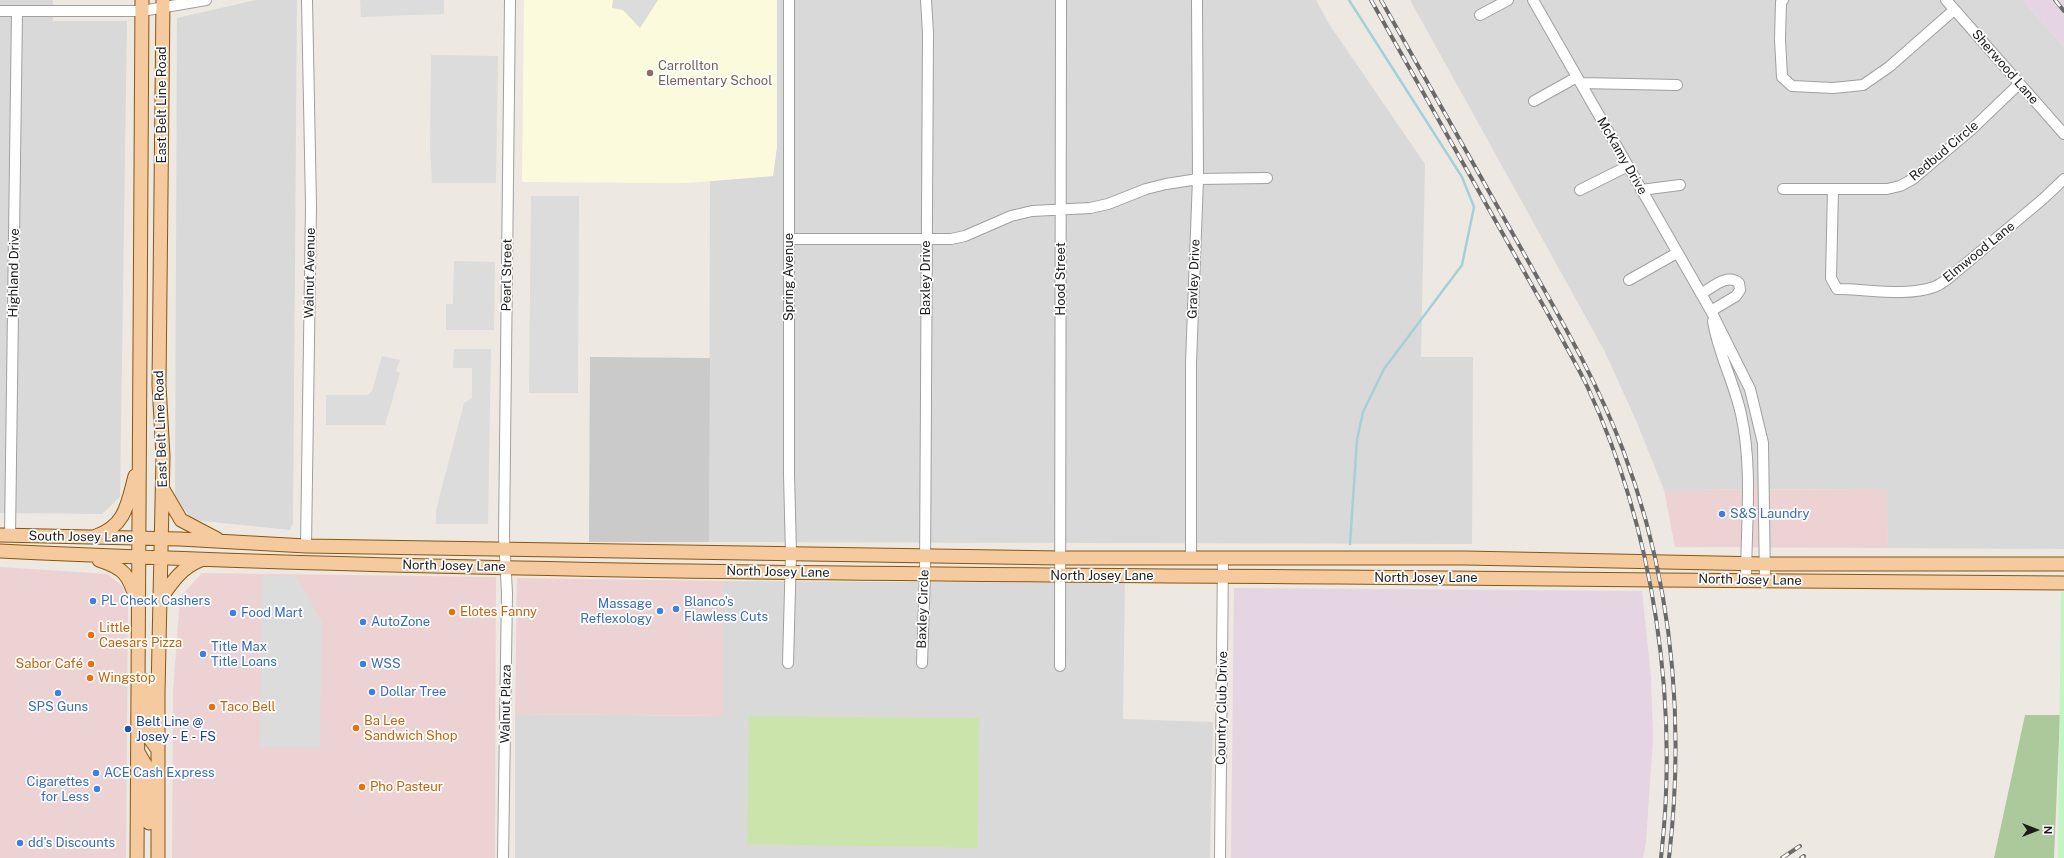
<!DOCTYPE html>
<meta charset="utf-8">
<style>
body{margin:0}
#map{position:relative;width:2064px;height:858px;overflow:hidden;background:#ede8e2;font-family:"Public Sans",sans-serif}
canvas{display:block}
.north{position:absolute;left:2016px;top:810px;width:40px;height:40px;-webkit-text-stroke:3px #fff;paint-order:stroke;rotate:90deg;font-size:11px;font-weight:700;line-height:16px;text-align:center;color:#1c1c1c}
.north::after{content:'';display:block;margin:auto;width:14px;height:18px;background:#1c1c1c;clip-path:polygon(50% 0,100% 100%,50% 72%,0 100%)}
</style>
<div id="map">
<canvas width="2064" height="858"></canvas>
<div class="north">N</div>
</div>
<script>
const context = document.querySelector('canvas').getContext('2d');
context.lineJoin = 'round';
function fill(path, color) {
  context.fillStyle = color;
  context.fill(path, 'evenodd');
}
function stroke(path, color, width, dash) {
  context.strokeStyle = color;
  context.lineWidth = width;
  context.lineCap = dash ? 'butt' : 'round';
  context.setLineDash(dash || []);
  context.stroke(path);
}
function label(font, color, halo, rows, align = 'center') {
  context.font = font + ' "Public Sans",sans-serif';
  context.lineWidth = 3.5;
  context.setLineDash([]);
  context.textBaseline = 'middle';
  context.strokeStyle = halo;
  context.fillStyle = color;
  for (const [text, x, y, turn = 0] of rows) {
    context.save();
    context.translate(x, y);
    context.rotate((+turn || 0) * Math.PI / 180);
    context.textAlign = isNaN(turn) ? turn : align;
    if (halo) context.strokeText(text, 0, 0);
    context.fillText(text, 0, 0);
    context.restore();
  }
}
fill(new Path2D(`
 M0,0H53V21H127L120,497L102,514L0,513Z
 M256,0H297L293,523L290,530L193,520L175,498L177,18Z
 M777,0H1316L1329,24L1425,164L1421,357H1473L1472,544L709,542L710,181L773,176L777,146Z
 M1410,0H2023L2064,47V549L1888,548L1886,489L1664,490L1635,418L1604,350Z
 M723,581L1125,583L1123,719L1213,722L1210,858H515V714L723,716Z`), '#dad9d9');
fill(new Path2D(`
 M1887,489L1888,548L1675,547L1664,490Z
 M0,567L108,574L123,587L128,604L126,858H0Z
 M202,573L496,577L495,858H172L173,691L180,597Z
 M517,578L723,581V716L515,714Z`), '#edd2d3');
fill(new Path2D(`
 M2023,0H2064V47Z
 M1234,588L1642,591L1651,677L1653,738L1646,842L1643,858H1231Z`), '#e5d5e3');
fill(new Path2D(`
 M524,0H777V146L773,176L687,183L522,182Z`), '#fcfadc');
fill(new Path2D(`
 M590,357L710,358L709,542H589Z`), '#cacaca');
fill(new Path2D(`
 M749,716L979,718L978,848L747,844Z`), '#cbe4ab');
fill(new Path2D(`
 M2025,715H2060L2054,858H1994Z`), '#abc99a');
fill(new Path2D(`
 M2061,592H2064V858H2058Z`), '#c1f5c2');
fill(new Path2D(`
 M360,0H444V14L361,17Z
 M613,0H658L640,28L623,10L612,8Z
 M431,55L498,56L496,183H432L430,147Z
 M531,196H579L578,393H529Z
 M454,261L495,262L494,330H446V304H453Z
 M454,349H491L488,524H436V510L464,403L472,398V368H453Z
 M382,356L400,360L396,371L400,373L385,425H326V395H368L372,391Z
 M262,576H296L322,622L320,747H260Z`), '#dcdcdc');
stroke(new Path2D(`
 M1349,0L1462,177L1474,207L1462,265L1384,369L1363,412L1357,440L1350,544`), '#a5d0d8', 2.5);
const minor = new Path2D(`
 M1533,0L1711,311L1750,389L1763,443L1765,581
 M1783,0L1781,2L1780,39L1782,77L1792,86L1833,88L1863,85L1889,67L1954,10
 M1946,0L2064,134
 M0,11H142L206,0
 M1480,15L1508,0
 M1581,83L1677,85
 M1534,101L1577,77
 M1783,189H1887L1900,186L1913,179L1972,129L2019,84
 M1833,189L1831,278L1837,289C1867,289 1906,297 1934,287C1940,285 1945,281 1950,277L2043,199L2064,179
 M1580,190L1628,166
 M1641,190L1680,185
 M789,239H951L965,236L1011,216L1032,211L1090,208L1108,204L1146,189L1166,184L1198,179L1267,178
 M1629,280L1677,253
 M1701,294C1713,287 1727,273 1739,283L1740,290L1736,296L1711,311
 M1713,321C1718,353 1734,382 1741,414C1753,468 1746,526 1746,581
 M10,536L17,11
 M306,546L311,205L307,0
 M1191,558V363L1198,179L1197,0
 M788,663L791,553L789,475V0
 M922,663L925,573L928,33L926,0
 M1060,666L1061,0
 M503,858L507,593L504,537L510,0
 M1220,858L1223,559`);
const major = new Path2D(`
 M164,491L181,520L217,539
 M0,535L180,539L306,546L1060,558H1465L1765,564H2064
 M96,536C126,526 128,502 135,476
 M0,551C446,572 892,574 1338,577C1580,578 1822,583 2064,583
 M99,560C124,568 129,575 136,599
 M161,598C172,582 182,567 201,560
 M147,681L148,736L158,750
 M138,752L149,771V823
 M137,858L142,0
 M158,858V692L163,456L159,385L163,0`);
stroke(minor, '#a0a0a0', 12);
stroke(major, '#89570b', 15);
stroke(minor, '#fff', 10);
stroke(major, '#f5ca9f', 13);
const rail = new Path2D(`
 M1371,0L1561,337C1570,354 1580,371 1588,388C1654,531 1679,702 1661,858
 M1381,0C1427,81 1472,162 1518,243C1556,311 1596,378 1623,450C1672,581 1685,720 1669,858
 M2055,0L2064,11
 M1782,858L1800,846
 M1801,858L1804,856`);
stroke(rail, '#6a6a6a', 4);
stroke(rail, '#fff', 2.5, [8]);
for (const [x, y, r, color] of [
 [650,73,4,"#8d6e63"],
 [1722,514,4,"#3f7fe0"],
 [93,601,4,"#3f7fe0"],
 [676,609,4,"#3f7fe0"],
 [660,611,4,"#3f7fe0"],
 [452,612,4,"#e8710a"],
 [233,613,4,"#3f7fe0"],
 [363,622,4,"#3f7fe0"],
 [91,635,4,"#e8710a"],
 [203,654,4,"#3f7fe0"],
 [91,664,4,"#e8710a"],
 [363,664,4,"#3f7fe0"],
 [90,678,4,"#e8710a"],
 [372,692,4,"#3f7fe0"],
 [58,693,4,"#3f7fe0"],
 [212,707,4,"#e8710a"],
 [356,728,4,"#e8710a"],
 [128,729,4,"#1a4fb4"],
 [96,773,4,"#3f7fe0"],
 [362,787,4,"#e8710a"],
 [97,789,4,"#3f7fe0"],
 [20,843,4,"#3f7fe0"]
]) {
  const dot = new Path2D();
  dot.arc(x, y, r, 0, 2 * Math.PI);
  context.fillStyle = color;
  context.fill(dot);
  stroke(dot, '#fff', 1.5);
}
label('13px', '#785e54', '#fff', [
 ["Carrollton",658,66],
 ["Elementary School",658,81]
], 'left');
label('13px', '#1c1c1c', '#fff', [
 ["Sherwood Lane",2005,67,49],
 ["East Belt Line Road",162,105,-90],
 ["Redbud Circle",1944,151,-40],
 ["McKamy Drive",1622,156,60],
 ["Elmwood Lane",1979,252,-39],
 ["Highland Drive",14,273,-89],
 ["Walnut Avenue",310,273,-89],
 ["Pearl Street",507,275,-89],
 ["Spring Avenue",789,277,-90],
 ["Baxley Drive",926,278,-90],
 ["Hood Street",1061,279,-90],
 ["Gravley Drive",1194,279,-88],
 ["East Belt Line Road",161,429,-92],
 ["South Josey Lane",81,537,1],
 ["North Josey Lane",454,566,1],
 ["North Josey Lane",778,572,1],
 ["North Josey Lane",1102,576],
 ["North Josey Lane",1426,578],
 ["North Josey Lane",1750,580,1],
 ["Baxley Circle",923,609,-88],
 ["Walnut Plaza",506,704,-89],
 ["Country Club Drive",1222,708,-89]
]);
label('13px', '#366cbe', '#fff', [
 ["S&S Laundry",1730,514],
 ["PL Check Cashers",101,601],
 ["Blanco's",684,602],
 ["Flawless Cuts",684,617],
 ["Massage",652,604,"right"],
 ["Reflexology",652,619,"right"],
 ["Food Mart",241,613],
 ["AutoZone",371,622],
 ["Title Max",211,647],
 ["Title Loans",211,662],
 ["WSS",371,664],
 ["Dollar Tree",380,692],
 ["SPS Guns",58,707,"center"],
 ["ACE Cash Express",104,773],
 ["Cigarettes",89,782,"right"],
 ["for Less",89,797,"right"],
 ["dd's Discounts",28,843]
], 'left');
label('13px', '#c56008', '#fff', [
 ["Elotes Fanny",460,612],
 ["Little",99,628],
 ["Caesars Pizza",99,643],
 ["Sabor Café",83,664,"right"],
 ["Wingstop",98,678],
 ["Taco Bell",220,707],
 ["Ba Lee",364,721],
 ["Sandwich Shop",364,736],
 ["Pho Pasteur",370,787]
], 'left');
label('13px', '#164399', '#fff', [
 ["Belt Line @",136,722],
 ["Josey - E - FS",136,737]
], 'left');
</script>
